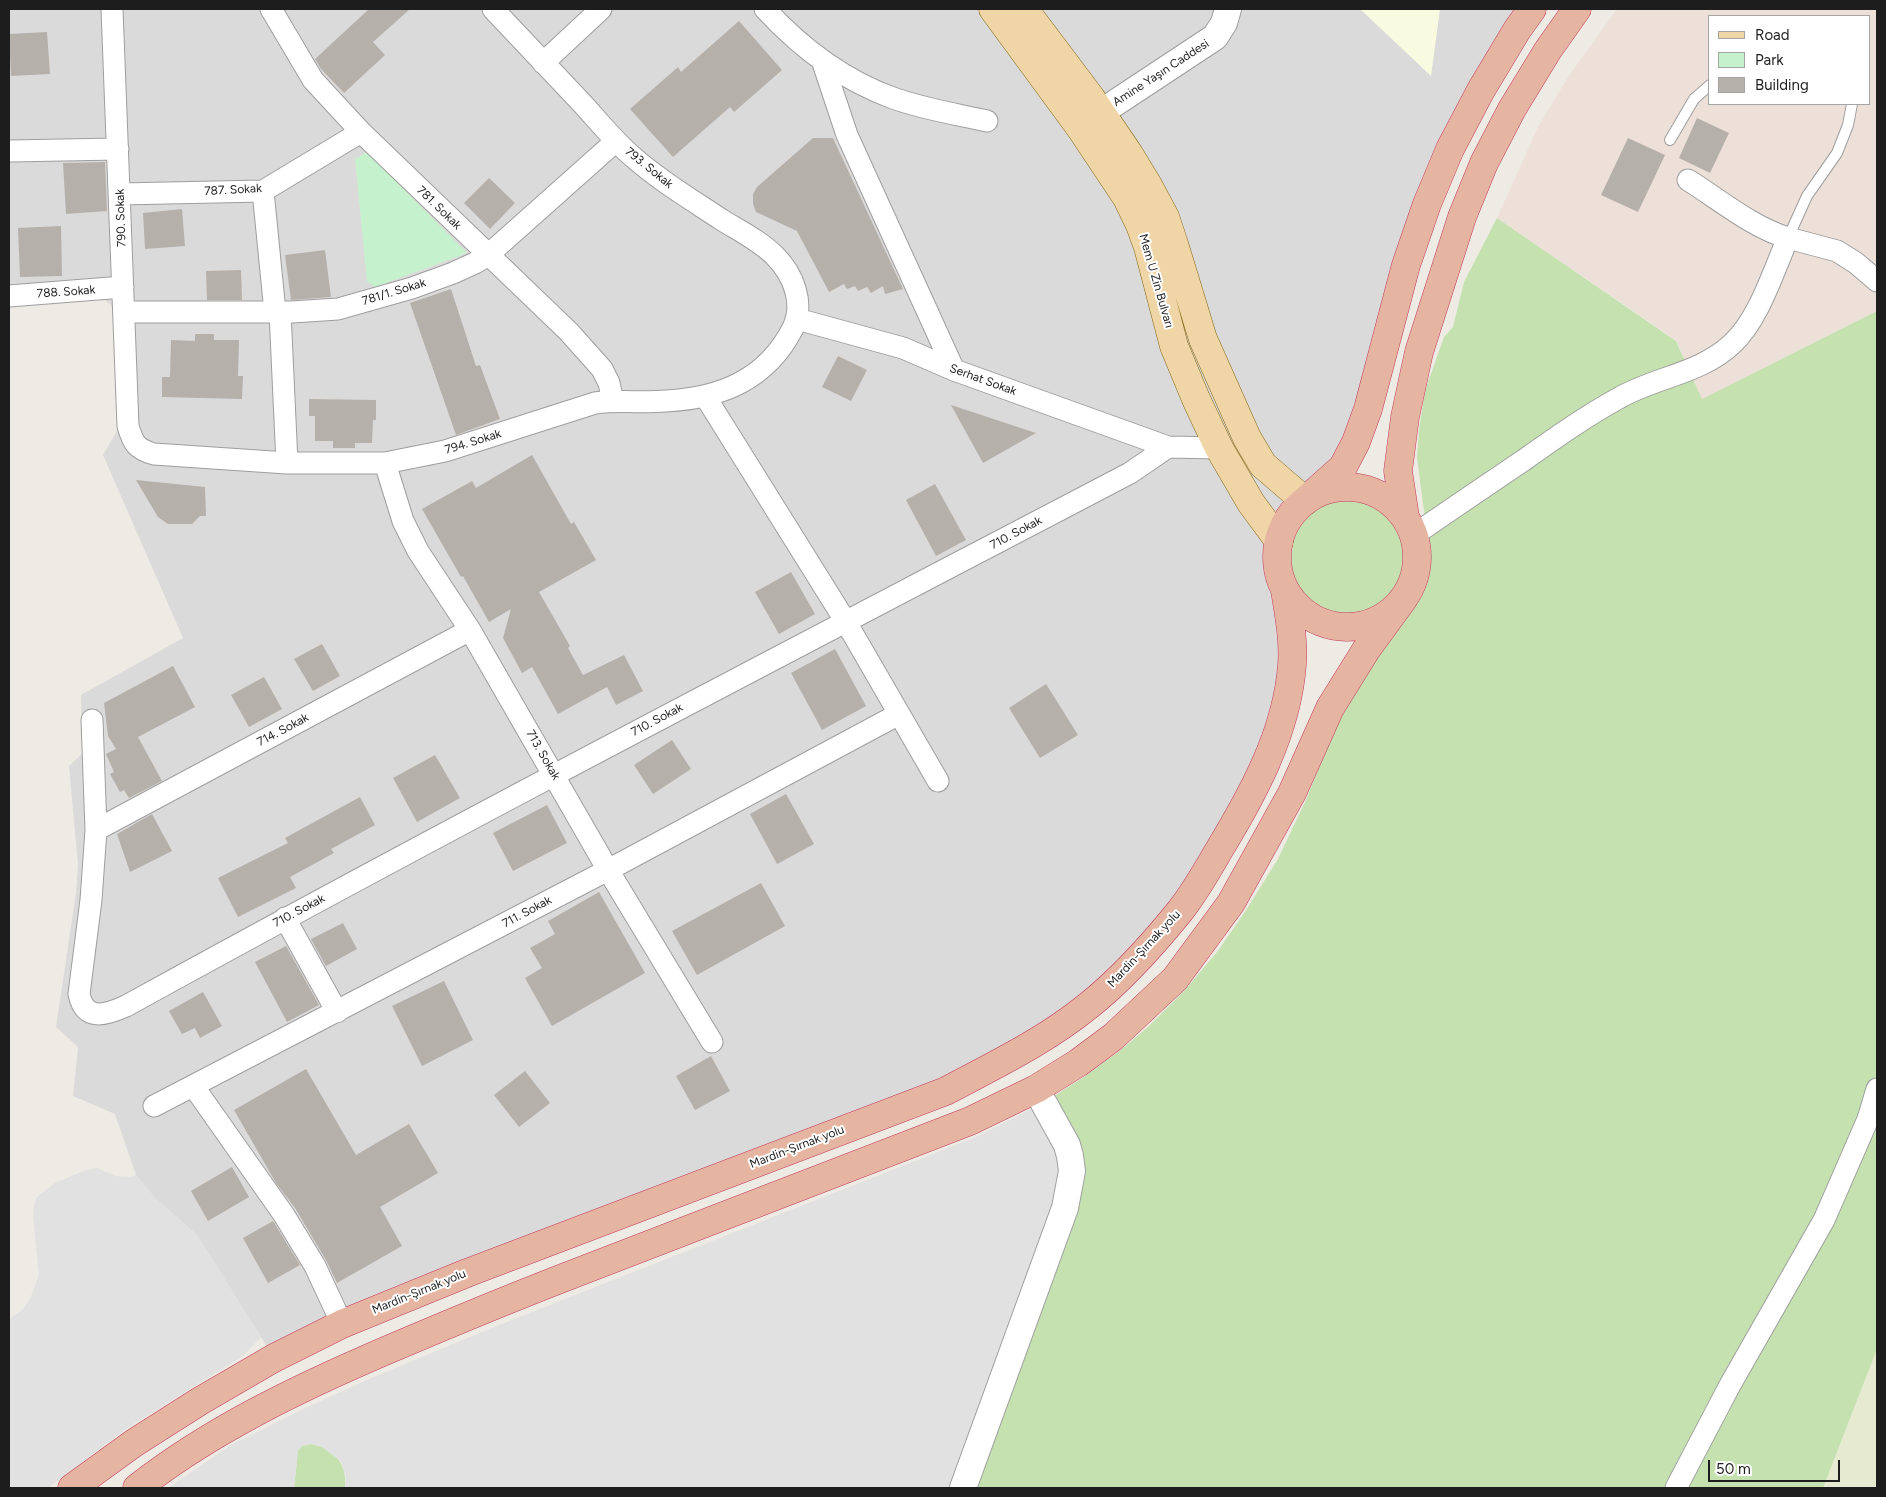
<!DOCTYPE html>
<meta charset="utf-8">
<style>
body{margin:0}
#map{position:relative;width:1886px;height:1497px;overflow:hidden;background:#edebe4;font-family:Figtree,sans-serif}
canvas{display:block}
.frame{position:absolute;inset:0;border:10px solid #1d1d1d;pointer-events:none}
.legend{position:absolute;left:1708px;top:15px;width:162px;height:90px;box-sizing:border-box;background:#fff;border:1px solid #a5a5a5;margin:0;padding:6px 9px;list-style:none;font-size:15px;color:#1d1d1d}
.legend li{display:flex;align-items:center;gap:10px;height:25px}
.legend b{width:25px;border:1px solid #a5a5a5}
.scale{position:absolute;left:1708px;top:1460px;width:132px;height:22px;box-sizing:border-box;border:2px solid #1d1d1d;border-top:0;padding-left:6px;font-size:15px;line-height:18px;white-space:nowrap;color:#1d1d1d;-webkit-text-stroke:4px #fff;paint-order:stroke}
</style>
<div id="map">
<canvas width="1886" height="1497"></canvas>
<div class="frame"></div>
<ul class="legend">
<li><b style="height:6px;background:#f0d6a6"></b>Road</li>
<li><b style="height:14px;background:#c5f2cd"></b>Park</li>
<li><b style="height:14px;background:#b6b0aa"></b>Building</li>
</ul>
<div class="scale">50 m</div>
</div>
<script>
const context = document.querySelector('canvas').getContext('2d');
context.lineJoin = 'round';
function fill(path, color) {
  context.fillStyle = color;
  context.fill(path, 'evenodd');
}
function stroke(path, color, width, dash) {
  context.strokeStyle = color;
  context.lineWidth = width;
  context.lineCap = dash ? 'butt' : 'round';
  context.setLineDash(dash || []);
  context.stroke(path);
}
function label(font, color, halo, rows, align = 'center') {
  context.font = font + ' Figtree,sans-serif';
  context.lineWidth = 4;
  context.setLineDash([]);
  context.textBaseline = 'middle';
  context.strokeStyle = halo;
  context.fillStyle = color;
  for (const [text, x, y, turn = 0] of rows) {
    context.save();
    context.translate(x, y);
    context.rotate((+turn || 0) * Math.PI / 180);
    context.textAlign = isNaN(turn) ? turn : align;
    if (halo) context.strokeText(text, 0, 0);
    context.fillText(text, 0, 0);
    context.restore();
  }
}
fill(new Path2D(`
 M9,9H1532L1481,90L1368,409L1305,501L1293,512L1284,526L1279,541L1277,558L1279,574L1285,590L1288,693L1181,910L1015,1055L274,1358L197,1235L155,1198L136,1175L115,1114L73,1096L78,1047L56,1027L76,893L78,865L69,766L82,754L81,695L183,638L103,455L118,429L115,324L114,311L110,304L105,300L95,298L9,305Z`), '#dbdada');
fill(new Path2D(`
 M1360,9H1440L1431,76Z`), '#f8fbdf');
fill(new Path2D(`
 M1617,9H1877V311L1702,399L1676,340L1497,218L1539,125L1568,77ZM1710,16H1870V104H1710Z`), '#ede0d9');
fill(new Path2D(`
 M1877,1349V1488H1823L1873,1359Z`), '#e6ead1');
fill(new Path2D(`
 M1497,218L1676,341L1702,399L1877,311V1349L1823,1488H963L1043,1103L1084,1077L1121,1050L1149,1026L1185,990L1217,952L1243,915L1278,859L1306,800L1338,720L1356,688L1416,605L1425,586L1430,556L1417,458L1419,430L1425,391L1444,337L1453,327L1464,282Z
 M1291 558a58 58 0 1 1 116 0a58 58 0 1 1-116 0Z
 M312,1444C336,1450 347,1464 345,1488H294L298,1450L302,1446Z`), '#c4e1af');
fill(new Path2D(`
 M367,152L467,253L375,287L367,281L355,159Z`), '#c5f2cd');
fill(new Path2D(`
 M1043,1103L1070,1156L963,1488H345L346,1477L341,1461L320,1446L312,1444L302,1446L298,1450L294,1488H168L231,1445L297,1412L369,1379L489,1329L976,1137Z
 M97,1168L116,1176L131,1177L136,1175L155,1198L197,1235L261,1337L243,1356L126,1429L48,1488H9V1319L21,1311L30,1299L39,1275L33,1216L34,1205L37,1197L55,1183L86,1170Z`), '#e1e1e1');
fill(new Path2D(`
 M369,9H410L373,42L385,55L344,93L321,69L315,59Z
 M739,21L782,70L734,112L730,107L673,157L630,109L678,67L681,72Z
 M47,32L50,74L11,76L9,34Z
 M1697,118L1729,133L1710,173L1679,158Z
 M813,138H833L903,289L885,294L883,286L871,293L867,287L858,291L855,286L847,289L844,284L829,292L797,231L756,212L753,204V194L757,187Z
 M1628,138L1665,155L1638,212L1601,195Z
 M105,162L107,211L66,214L63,163Z
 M489,178L515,203L490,229L464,203Z
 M182,209L185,246L145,249L143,213Z
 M61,226L62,276L20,277L18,228Z
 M325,250L331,297L291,300L285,255Z
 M241,270L242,300H207L206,271Z
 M451,289L476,366L480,365L500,419L456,435L410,303Z
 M195,334H214V340H239L238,376H243L242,399L162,397V377H170L171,340L195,341Z
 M838,356L867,370L851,401L822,387Z
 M309,399L376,400V420H373L372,443H355V448H333V441H315V416H309Z
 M951,405L1036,433L983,463Z
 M532,455L571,524L574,522L596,560L539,592L570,646L568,648L583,675L624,655L643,691L616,705L607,687L558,714L532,667L522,673L503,638L511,609L489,622L463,576L461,577L422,509L472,481L476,488Z
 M136,480L205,487L206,516H200L192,524H168L158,517Z
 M935,484L966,540L936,556L906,500Z
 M791,572L815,614L779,634L755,592Z
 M322,644L340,676L313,691L294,659Z
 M835,649L866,706L822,730L791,673Z
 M173,666L195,707L138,737L162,781L129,798L124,790L120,792L110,774L114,772L106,754L116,749L108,736L104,703Z
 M264,677L282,709L249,727L231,695Z
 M1046,684L1078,735L1040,758L1009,708Z
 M672,740L691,769L653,794L634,765Z
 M435,755L460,798L417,822L393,778Z
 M786,794L814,844L777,864L750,814Z
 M360,797L375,825L331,849L334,853L290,877L296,888L238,917L218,878L288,843L285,838Z
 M547,805L567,843L513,871L493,833Z
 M152,814L172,851L130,872L117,834Z
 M761,883L785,926L697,975L672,931Z
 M599,892L645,973L552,1026L525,978L542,968L530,948L555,934L548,921Z
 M343,923L357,949L326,966L311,939Z
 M286,946L319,1005L287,1022L255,962Z
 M444,981L473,1040L422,1066L392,1006Z
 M203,992L222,1026L200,1038L195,1028L182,1034L169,1011Z
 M711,1056L730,1091L695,1110L676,1076Z
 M306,1069L356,1155L409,1124L438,1173L380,1207L402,1246L337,1283L326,1260L295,1208L276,1183L234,1110Z
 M525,1071L550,1103L519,1127L494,1095Z
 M232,1167L249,1197L208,1221L191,1191Z
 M273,1221L300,1265L268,1283L243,1238Z`), '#b6b0aa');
const service = new Path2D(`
 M1670,140L1694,99L1710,85
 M1788,238L1807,196L1837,153L1848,125L1852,104`);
const minor = new Path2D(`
 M112,9L128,426C133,443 136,449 154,454L287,463H385L445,451L595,403C619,400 642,403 666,401C722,398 767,379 793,328C805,303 793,274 775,256C760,241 740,231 722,220C692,200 660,181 633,157C613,140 596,118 578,99C550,69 521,39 493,9
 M271,9L313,80L361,132L569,332L602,369L609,383L613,401
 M765,9C801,48 843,80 893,98C923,109 956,114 987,121
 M543,63L601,9
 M823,63L847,135L954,370
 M9,151L118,149
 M263,191L275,312
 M120,194L263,191L361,132
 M1788,238L1837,251L1856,263L1877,281
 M9,296L123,287
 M124,312H292L338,309L412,288L453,273L475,263L488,255L616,141
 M280,312L287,463
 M797,319L903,348L954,370L1168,447
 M705,396L846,622L938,781
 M385,463L403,521L418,551L470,630L608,870L712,1042
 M1414,535C1450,510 1487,485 1524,460C1555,438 1586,416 1619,398C1655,377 1700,374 1732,344C1759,319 1773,272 1788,238C1752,227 1720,200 1688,180
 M92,720L96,830L91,900L79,994C85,1022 106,1015 126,1006C458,823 794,649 1130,473L1168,447L1219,448
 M96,830L470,630
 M285,918L337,1012
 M194,1087L284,1215L315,1266L342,1324
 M154,1106L608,870L899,714
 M1676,1488L1730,1385L1824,1220L1868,1119L1877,1089`);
const tertiary = new Path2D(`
 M1085,126L1100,113L1215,37L1224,23L1228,9
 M963,1488L1065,1208L1072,1171L1070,1156L1067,1145L1036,1089`);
const primary = new Path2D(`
 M993,9L1081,129L1127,198L1140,225L1148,247L1174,346L1196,399L1219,448L1251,503L1279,541
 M1024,9L1091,98L1129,154L1149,187L1165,217L1174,244L1203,339L1247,438L1263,465L1305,501`);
const trunk = new Path2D(`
 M1277 557a70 70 0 1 1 140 0a70 70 0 1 1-140 0Z
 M1305,501L1343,467L1356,442L1368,409L1406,265L1427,204L1450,149L1481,90L1517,30L1532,9
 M1405,517L1398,471L1405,417L1419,352L1462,217L1484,163L1512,109L1548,50L1577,9
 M72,1488L134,1443L200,1401L274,1358L342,1324L467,1273L946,1091C995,1065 1045,1041 1088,1006C1121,980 1154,943 1180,911C1195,892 1207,871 1219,850C1253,794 1287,732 1292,665C1294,640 1289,615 1285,590
 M137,1488C211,1430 299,1388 385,1351C446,1325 506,1300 568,1276C702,1225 836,1173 970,1121L1036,1089L1078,1063L1113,1037L1175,979L1231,903L1292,793L1330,708L1366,650L1404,598`);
stroke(service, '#9e9e9e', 12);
stroke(minor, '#9e9e9e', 23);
stroke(tertiary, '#9e9e9e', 28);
stroke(primary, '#846812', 29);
stroke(trunk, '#c3395d', 29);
stroke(service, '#fff', 10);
stroke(minor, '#fff', 21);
stroke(tertiary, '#fff', 26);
stroke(primary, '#f0d6a6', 28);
stroke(trunk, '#e6b5a1', 28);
label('12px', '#1d1d1d', '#fff', [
 ["Amine Yaşın Caddesi",1161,73,-33],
 ["793. Sokak",649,168,39],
 ["787. Sokak",233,190,-3],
 ["781. Sokak",439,208,44],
 ["790. Sokak",121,218,-92],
 ["Mem U Zin Bulvarı",1156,281,74],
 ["788. Sokak",66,292,-4],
 ["781/1. Sokak",394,292,-17],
 ["Serhat Sokak",983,380,20],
 ["794. Sokak",473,442,-17],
 ["710. Sokak",1016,533,-28],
 ["710. Sokak",657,720,-28],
 ["714. Sokak",283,730,-28],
 ["713. Sokak",543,755,60],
 ["710. Sokak",299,911,-28],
 ["711. Sokak",527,912,-28],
 ["Mardin-Şırnak yolu",1144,949,-47],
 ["Mardin-Şırnak yolu",797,1147,-21],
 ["Mardin-Şırnak yolu",419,1292,-22]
]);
</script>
